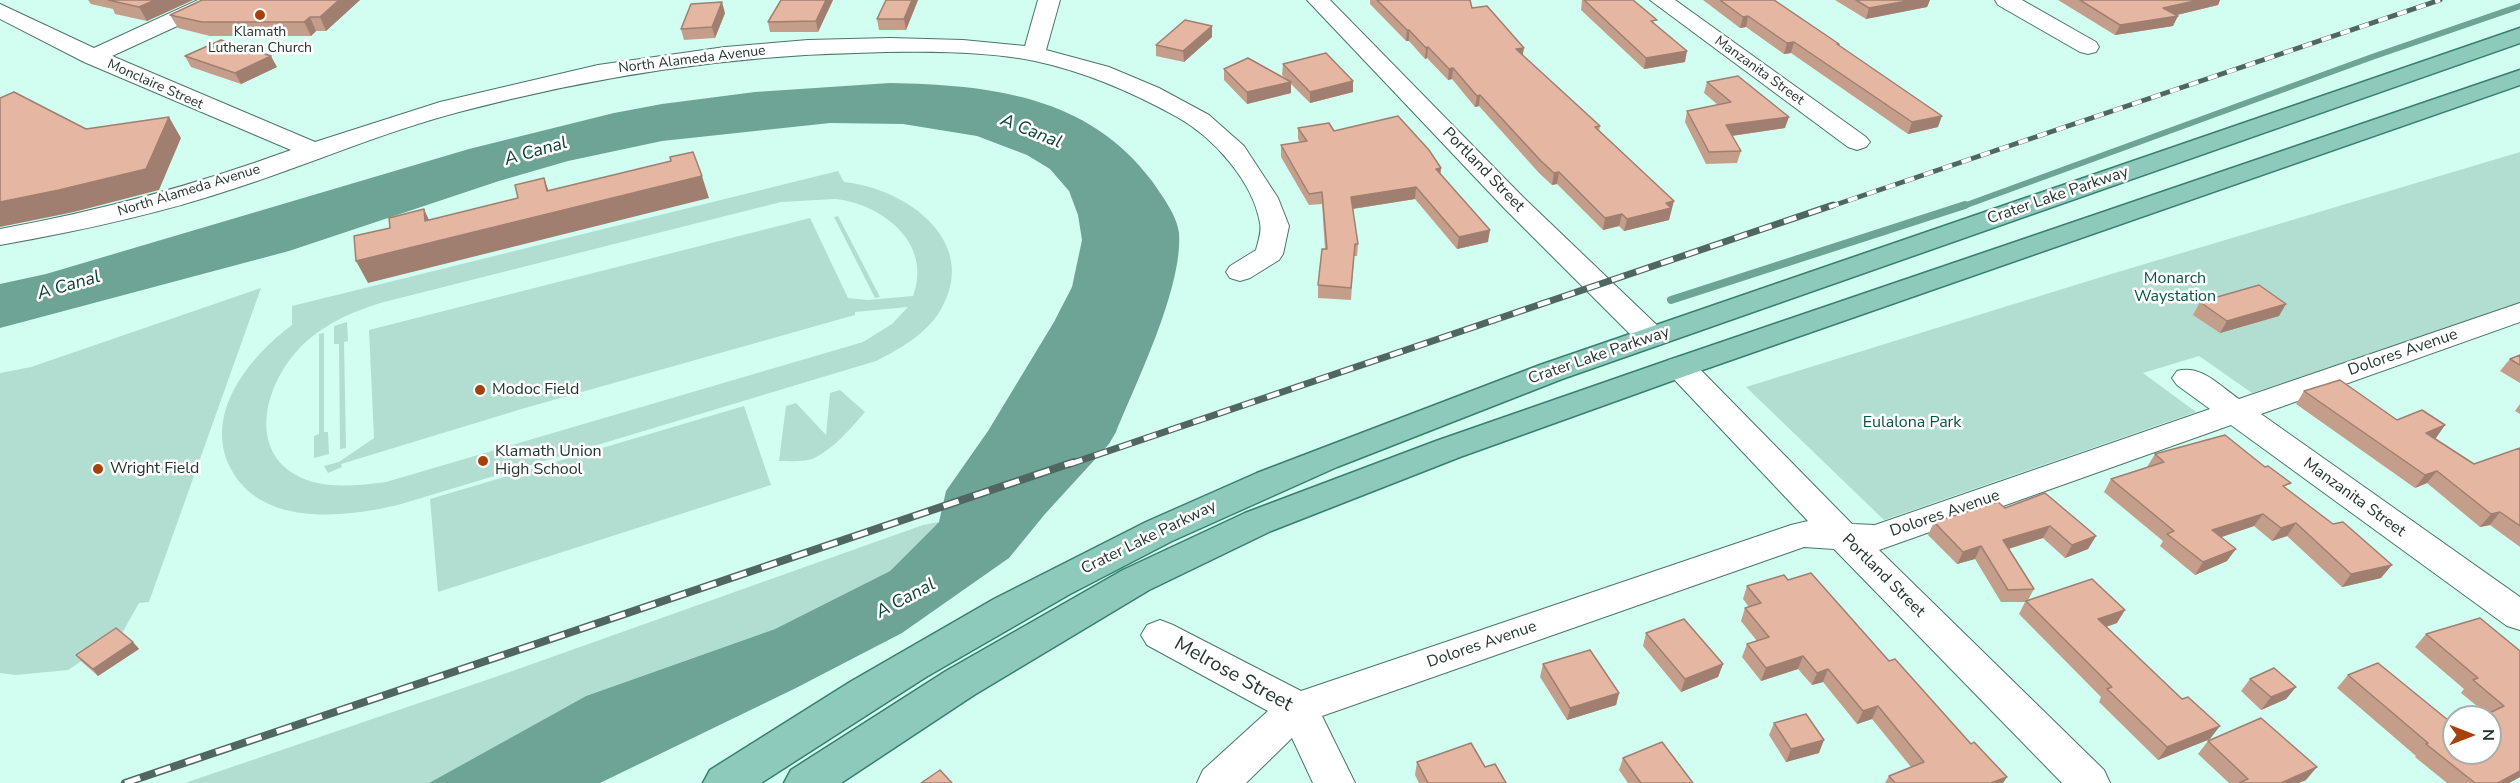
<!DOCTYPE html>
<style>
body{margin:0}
#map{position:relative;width:2520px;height:783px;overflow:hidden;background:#d1fef1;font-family:"Nunito Sans",sans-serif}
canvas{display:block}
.north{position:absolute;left:2442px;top:705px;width:60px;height:60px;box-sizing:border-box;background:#fff;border:2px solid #a7aeac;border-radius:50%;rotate:90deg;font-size:16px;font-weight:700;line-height:24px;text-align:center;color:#23342f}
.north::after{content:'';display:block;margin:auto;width:21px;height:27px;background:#a5420b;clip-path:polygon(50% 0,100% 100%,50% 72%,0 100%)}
</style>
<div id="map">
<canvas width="2520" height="783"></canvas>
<div class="north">N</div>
</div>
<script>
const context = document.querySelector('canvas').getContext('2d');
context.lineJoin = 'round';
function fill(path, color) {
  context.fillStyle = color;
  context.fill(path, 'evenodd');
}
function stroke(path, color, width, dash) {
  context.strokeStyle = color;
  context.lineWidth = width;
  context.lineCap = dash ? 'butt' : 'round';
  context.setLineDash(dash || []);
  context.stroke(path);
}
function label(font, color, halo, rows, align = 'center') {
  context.font = font + ' "Nunito Sans",sans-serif';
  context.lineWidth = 5;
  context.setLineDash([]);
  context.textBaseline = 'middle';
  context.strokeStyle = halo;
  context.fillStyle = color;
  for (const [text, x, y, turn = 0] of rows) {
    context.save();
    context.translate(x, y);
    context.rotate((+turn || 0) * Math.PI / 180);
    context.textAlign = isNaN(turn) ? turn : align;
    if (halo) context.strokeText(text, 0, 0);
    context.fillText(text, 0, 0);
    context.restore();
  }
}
fill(new Path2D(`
 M2520,152V304L2252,393L2199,356L2143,373L2196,412L1884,520L1746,387L2098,278Z
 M838,171L844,182C906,188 982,242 940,311C926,334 900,349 876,361L398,505C359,514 309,521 271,505C254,498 239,485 231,469C202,414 250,356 292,325V306ZM835,199C883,204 933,244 913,296L868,300L848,298L810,218L369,330L374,438L339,462L324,466L328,473L342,467L341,464L525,408L855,315V312L908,307L892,324L863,342L386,482C363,485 335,488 313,482C246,462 261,391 297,351C319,326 353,311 384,302L781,202Z
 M838,216L880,297L875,298L834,217Z
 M261,288L149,602L139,603L121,635L68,670L16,675L0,673V373L31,367Z
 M347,322L348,341L344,342L346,448L340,449L339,344H334V326Z
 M324,333V432H328L329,454L314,458V436L319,434V334Z
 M840,390L865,412C851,428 833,450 812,459C803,462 790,461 779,461L786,406L796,403L826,435L830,393Z
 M744,406L771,485L438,592L430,499Z
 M939,522L890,571L775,629L586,696L429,783H185L504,674L923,525Z`), '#b2ded1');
fill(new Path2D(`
 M890,83C989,85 1088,95 1152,181C1162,196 1177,215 1179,233C1183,287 1137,381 1116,432L1109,444L1045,514L1009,558L902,633L796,688L600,783H429L586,696L775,629L890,571L939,522L946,491L988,431L1054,322L1072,287L1082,240L1078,215L1069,191L1050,169L1027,155L977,136L903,124L830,123L662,141L568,161L499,181L289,251L0,328V284L46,274L469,149L614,113L662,104L755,92Z`), '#6ea495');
stroke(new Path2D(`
 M1961,207L2372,57L2520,6`), '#6ea495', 6);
stroke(new Path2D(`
 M1671,300L1965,205`), '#6ea495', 8);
const street = new Path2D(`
 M198,0H226L223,5L112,56L315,142L440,102L598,65L725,47L808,40L890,38L963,40L1025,46L1038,0H1060L1046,50L1109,67L1159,88L1209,115L1244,146L1278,198L1289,226L1283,254L1279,260L1250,278L1240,281L1230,278L1226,272L1230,266L1256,250C1258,242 1262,231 1260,223C1253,181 1213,137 1177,117C1132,92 1086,72 1035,61C982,50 910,51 856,53C721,56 589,78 459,112C383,132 310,164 236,188C159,214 79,231 0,245V229C100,211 195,185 291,150L84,62L0,19V4L94,48Z
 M1307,0H1330L1523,197L1662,330L1666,337L1662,344L1651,346L1640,344L1505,209Z
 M1650,0H1675L1866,137L1870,142L1866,147L1857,150L1848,147Z
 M1995,0H2022L2096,42L2099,47L2096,52L2088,54L2080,52L1998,5Z
 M2520,303V322L2261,414L2520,597V630L2507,626L2231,425L1879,550L2104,770L2110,783H2062L1834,549L1804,547L1322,716L1355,783H1313L1292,738L1246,783H1197L1203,770L1268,711L1147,645L1141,635L1147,625L1160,620L1173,625L1301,691L1791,525L1808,521L1669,374L1665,367L1669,360L1680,357L1691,360L1852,524L1875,525L2210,409L2177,385L2172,378L2177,371C2201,364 2220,386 2239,399Z`);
const primary = new Path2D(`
 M2520,28V43L1562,379L1337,467L1172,541L1070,594L926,677L761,783H703L710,770L850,682L994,599L1146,522L1257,473L1540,365Z
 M2520,70V85L1691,374L1460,457L1271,531L1149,590L974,695L841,783H784L791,770L946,671L1123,570L1245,513L1436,441L1669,360Z`);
stroke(street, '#4c7469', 2);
stroke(primary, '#377f6e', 3);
fill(street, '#fff');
fill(primary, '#8ecabc');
const railFar2 = new Path2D(`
 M1829,207L2440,0`);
const railFar1 = new Path2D(`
 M1070,464L1833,205`);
const rail = new Path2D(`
 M125,783L1074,462`);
stroke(railFar2, '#4f6760', 5);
stroke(railFar1, '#4f6760', 7);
stroke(rail, '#4f6760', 8);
stroke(railFar2, '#fff', 4, [10]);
stroke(railFar1, '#fff', 4.5, [13]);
stroke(rail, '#fff', 5, [16]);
fill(new Path2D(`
 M88,0H193L147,21L115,14L113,9L91,4Z
 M202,0H360L326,31H316L311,36H210L178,28L170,15Z
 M781,0H833L818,32H770L768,22Z
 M918,0L906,30H879L877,19Z
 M1370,0H1470L1472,8L1523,56L1600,126L1599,131L1671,213L1670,214L1669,220L1624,231L1619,226L1603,230L1557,184L1552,185L1539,173L1479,106L1475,107L1452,79L1448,80L1427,58L1425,59L1409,41H1406L1370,4Z
 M1582,0H1633L1656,25L1685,62L1644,69L1581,10Z
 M1703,0H1774L1839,45L1938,127L1908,134L1791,53L1784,54L1746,27L1740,28Z
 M1835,0H1930L1927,7L1866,19Z
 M2058,0H2220L2218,5L2177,15L2173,26L2115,35Z
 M725,13L715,38L684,40L681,29Z
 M1212,37L1184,62L1156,56V45Z
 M185,56L277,67L241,84L191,67Z
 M1283,64L1353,81V92L1310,103L1291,84V93L1247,104L1224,80V69L1286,79L1282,75Z
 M1707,82L1785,128L1732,136L1741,151L1737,163L1706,164L1685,122L1687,111L1718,105L1704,93Z
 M1298,128L1334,131L1441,175L1488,242L1457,249L1415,199L1353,209L1358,244L1357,256H1354L1351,300L1318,298V285L1325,249L1322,204L1309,205L1281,157V145L1300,142L1298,139Z
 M2200,302L2279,316L2220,333L2193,315Z
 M2520,355V383L2500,371L2510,359Z
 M2304,391L2397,420L2445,425L2435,439L2474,464L2520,448V547L2490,525L2480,527L2427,483L2415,488L2296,404Z
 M2520,404V414L2515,411Z
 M2155,454L2287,489L2381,578L2342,587L2287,536L2272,541L2254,526L2221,537L2227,561L2195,575L2160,546L2163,541L2104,492L2111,479L2147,467Z
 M2005,508L2096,536L2088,549L2065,558L2043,538L2009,549L2034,589L2028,600L2117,623L2106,627L2210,739L2158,760L2099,702L2101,697L2019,614L2025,602H2001L1975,559L1957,564L1928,535L1934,522Z
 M1788,580L1889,661L1971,744L2007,777L2003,783H1885L1889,776L1911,767L1872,719L1857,724L1823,682L1812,685L1798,669L1761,681L1742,657L1747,644L1757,641L1741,621L1745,608L1749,607L1743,599L1747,586Z
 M1646,633L1723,664L1718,677L1681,692L1643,646Z
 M2426,634L2520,651V777L2509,783H2447L2415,757L2416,756L2337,688L2348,675L2454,753L2487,714L2461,693L2464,689L2415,647Z
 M133,642L139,649L98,676L81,661L76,655Z
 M1543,664L1619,693L1616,705L1567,720L1540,677Z
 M2250,679L2296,687L2286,699L2261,710L2241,691Z
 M1774,723L1819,753L1786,762L1769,735Z
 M2208,741L2306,780L2299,783H2229L2198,754Z
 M1623,758L1693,783H1628L1619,770Z
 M1417,762L1485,767L1506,783H1419L1415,775Z`), '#c59d8b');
fill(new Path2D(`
 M155,0H193L147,21L139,7Z
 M339,0H360L326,31L320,17Z
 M826,0H833L818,32L816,21Z
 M912,0H918L906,30L904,19Z
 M1912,0H1930L1927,7L1866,19L1869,8Z
 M2199,0H2220L2218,5L2164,18L2178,16L2173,26L2115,35L2120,25L2163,8Z
 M722,2L725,13L715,38L712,27Z
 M1748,16L1746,27L1740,28L1743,17Z
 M310,17L316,31L311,36L304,22Z
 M1212,26V37L1184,62L1183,51Z
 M1407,30H1409V41H1406Z
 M1794,42L1791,53L1784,54L1787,43Z
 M1428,47L1427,58L1425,59L1426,48Z
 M1524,48L1522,59L1516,49Z
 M1687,51L1685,62L1644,69L1646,58Z
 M271,56L277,67L241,84L235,73Z
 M1453,68L1452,79L1448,80L1449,69Z
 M1353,81V92L1310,103V92Z
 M1291,82V93L1247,104V92Z
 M1480,95L1479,106L1475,107L1477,96Z
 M1942,116L1938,127L1908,134L1912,122Z
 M169,117L181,138L159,190L74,212L0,227V202Z
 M1789,117L1785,128L1723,137L1726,125Z
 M1441,168L1440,180L1436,169Z
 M1559,172L1557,184L1552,185L1554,173Z
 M702,176L709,198L368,283L356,261L425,221L424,209L434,231L547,191L544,178L552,200Z
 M1416,187L1415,199L1351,209V197Z
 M1674,201L1669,220L1624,231L1627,219L1666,203Z
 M1622,214L1619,226L1603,230L1605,218Z
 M1490,230L1488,242L1457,249L1459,237Z
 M2286,304L2279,316L2220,333L2227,321Z
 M2445,425L2436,438L2416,446L2426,433Z
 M2437,471L2427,483L2415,488L2425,475Z
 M2500,512L2490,525L2480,527L2491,514Z
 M2263,514L2254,526L2204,543L2212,530Z
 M2296,523L2287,536L2272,541L2281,528Z
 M2050,526L2043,538L1997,552L2003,540Z
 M2096,536L2088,549L2065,558L2072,545Z
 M1981,546L1975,559L1957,564L1963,552Z
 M2236,549L2227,561L2195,575L2203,562Z
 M2392,565L2381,578L2342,587L2351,574Z
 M2125,610L2117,623L2090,632L2098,619Z
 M133,642L139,649L98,676L93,669Z
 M1803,656L1798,669L1761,681L1766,668Z
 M1723,664L1718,677L1681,692L1685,679Z
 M1828,669L1823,682L1812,685L1817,673Z
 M2296,687L2286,699L2261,710L2271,697Z
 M1619,693L1616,705L1567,720L1570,708Z
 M1878,706L1872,719L1857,724L1863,711Z
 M2220,726L2210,739L2158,760L2167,747Z
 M1824,740L1819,753L1786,762L1791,749Z
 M2317,767L2306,780L2299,783H2281Z
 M2520,771V777L2509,783H2498Z
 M2007,777L2003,783H1991Z`), '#a07f71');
const building = new Path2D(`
 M108,0H155L139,7Z
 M202,0H339L320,17H310L304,22H202L170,15Z
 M781,0H826L816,21L768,22Z
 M886,0H912L904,19H877Z
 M1377,0H1470L1472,8L1487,6L1524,48L1516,49L1600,126L1595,127L1674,201L1666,203L1671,208L1627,219L1622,214L1605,218L1559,172L1554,173L1541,161L1480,95L1477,96L1453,68L1449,69L1428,47L1426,48L1409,30H1407Z
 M1584,0H1633L1657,20L1651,21L1687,51L1646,58Z
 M1720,0H1774L1839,44H1837L1942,116L1912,122L1794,42L1787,43L1748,16L1743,17Z
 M1856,0H1912L1869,8Z
 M2080,0H2199L2163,8L2178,16L2120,25Z
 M722,2L712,27L681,29L691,4Z
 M1185,20L1212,26L1183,51L1156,45Z
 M221,40L271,56L235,73L185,56Z
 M1326,53L1353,81L1310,92L1283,64Z
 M1248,58L1291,82L1247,92L1224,69Z
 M1738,76L1789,117L1726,125L1741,151L1709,152L1687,111L1731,102L1707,82Z
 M14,92L86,129L169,117L146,169L59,190L0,202V98Z
 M1398,116L1429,150L1441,168L1436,169L1490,230L1459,237L1416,187L1351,197L1358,244H1355L1351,288L1318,285L1322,249H1327L1322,192L1309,194L1281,145L1307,141L1298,128L1329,123L1334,131Z
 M693,152L702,176L356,261L354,236L390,228L389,218L424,209L425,221L518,198L515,185L544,178L547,191L671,161L670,157Z
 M2259,285L2286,304L2227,321L2200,302Z
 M2520,355V365L2510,359Z
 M2340,380L2397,420L2422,410L2445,425L2426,433L2474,464L2520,448V526L2500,512L2491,514L2437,471L2425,475L2304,391Z
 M2225,435L2265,467L2268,466L2291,483L2283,486L2333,524L2343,522L2392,565L2351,574L2296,523L2281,528L2263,514L2212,530L2236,549L2203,562L2167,534L2174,531L2111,479L2164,462L2155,454Z
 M2045,493L2096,536L2072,545L2050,526L2003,540L2034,589L2008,590L1981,546L1963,552L1934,522L1998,502L2005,508Z
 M1811,573L1889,661L1895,659L1971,744L1974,742L2007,777L1991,783H1895L1889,776L1924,762L1878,706L1863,711L1828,669L1817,673L1803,656L1766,668L1747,644L1769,637L1745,608L1761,603L1747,586L1784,575L1788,580Z
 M2092,579L2125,610L2098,619L2182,699L2188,697L2220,726L2167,747L2107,689L2112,687L2026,601Z
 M2480,618L2520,651V771L2498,783H2475L2426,744L2428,743L2348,675L2378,663L2454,725V753H2490V717H2481L2504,706L2473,680L2478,678L2426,634Z
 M1684,619L1723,664L1685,679L1646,633Z
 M116,628L133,642L93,669L76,655Z
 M1590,650L1619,693L1570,708L1543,664Z
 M2274,668L2296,687L2271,697L2250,679Z
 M1806,714L1824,740L1791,749L1774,723Z
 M2261,718L2317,767L2281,783H2239L2248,779L2208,741Z
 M1662,742L1693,783H1641L1623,758Z
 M1471,743L1485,767L1495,764L1506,783H1428L1417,762Z
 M940,770L952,783H921Z`);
fill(building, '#e5b6a2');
stroke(building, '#a07f71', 1.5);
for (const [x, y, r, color] of [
 [260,15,6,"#a5420b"],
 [480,390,6,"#a5420b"],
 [483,461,6,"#a5420b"],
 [98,469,6,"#a5420b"]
]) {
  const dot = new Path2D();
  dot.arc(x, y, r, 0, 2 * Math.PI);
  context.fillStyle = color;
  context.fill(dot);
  stroke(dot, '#fff', 2);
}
label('14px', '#23342f', '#fff', [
 ["Klamath",260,33],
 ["Lutheran Church",260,49]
]);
label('14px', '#23342f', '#fff', [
 ["North Alameda Avenue",692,60,-7],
 ["Manzanita Street",1759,71,36],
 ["Monclaire Street",155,85,24],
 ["North Alameda Avenue",189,191,-17]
]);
label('16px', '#23342f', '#fff', [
 ["Portland Street",1483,170,46],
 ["Crater Lake Parkway",2058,196,-19],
 ["Dolores Avenue",2403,353,-19],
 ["Crater Lake Parkway",1599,356,-19],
 ["Manzanita Street",2354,498,36],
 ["Dolores Avenue",1945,514,-19],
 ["Crater Lake Parkway",1149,538,-26],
 ["Portland Street",1883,576,45],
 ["Dolores Avenue",1482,645,-19]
]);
label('16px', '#045345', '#fff', [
 ["Monarch",2175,279],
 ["Waystation",2175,297],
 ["Eulalona Park",1912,423]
]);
label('16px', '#23342f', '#fff', [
 ["Modoc Field",492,390],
 ["Klamath Union",495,452],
 ["High School",495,470],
 ["Wright Field",110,469]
], 'left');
label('italic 18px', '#0f4035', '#fff', [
 ["A Canal",1031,132,22],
 ["A Canal",536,152,-16],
 ["A Canal",69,286,-16],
 ["A Canal",906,599,-28]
]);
label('20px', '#23342f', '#fff', [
 ["Melrose Street",1233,675,29]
]);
</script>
